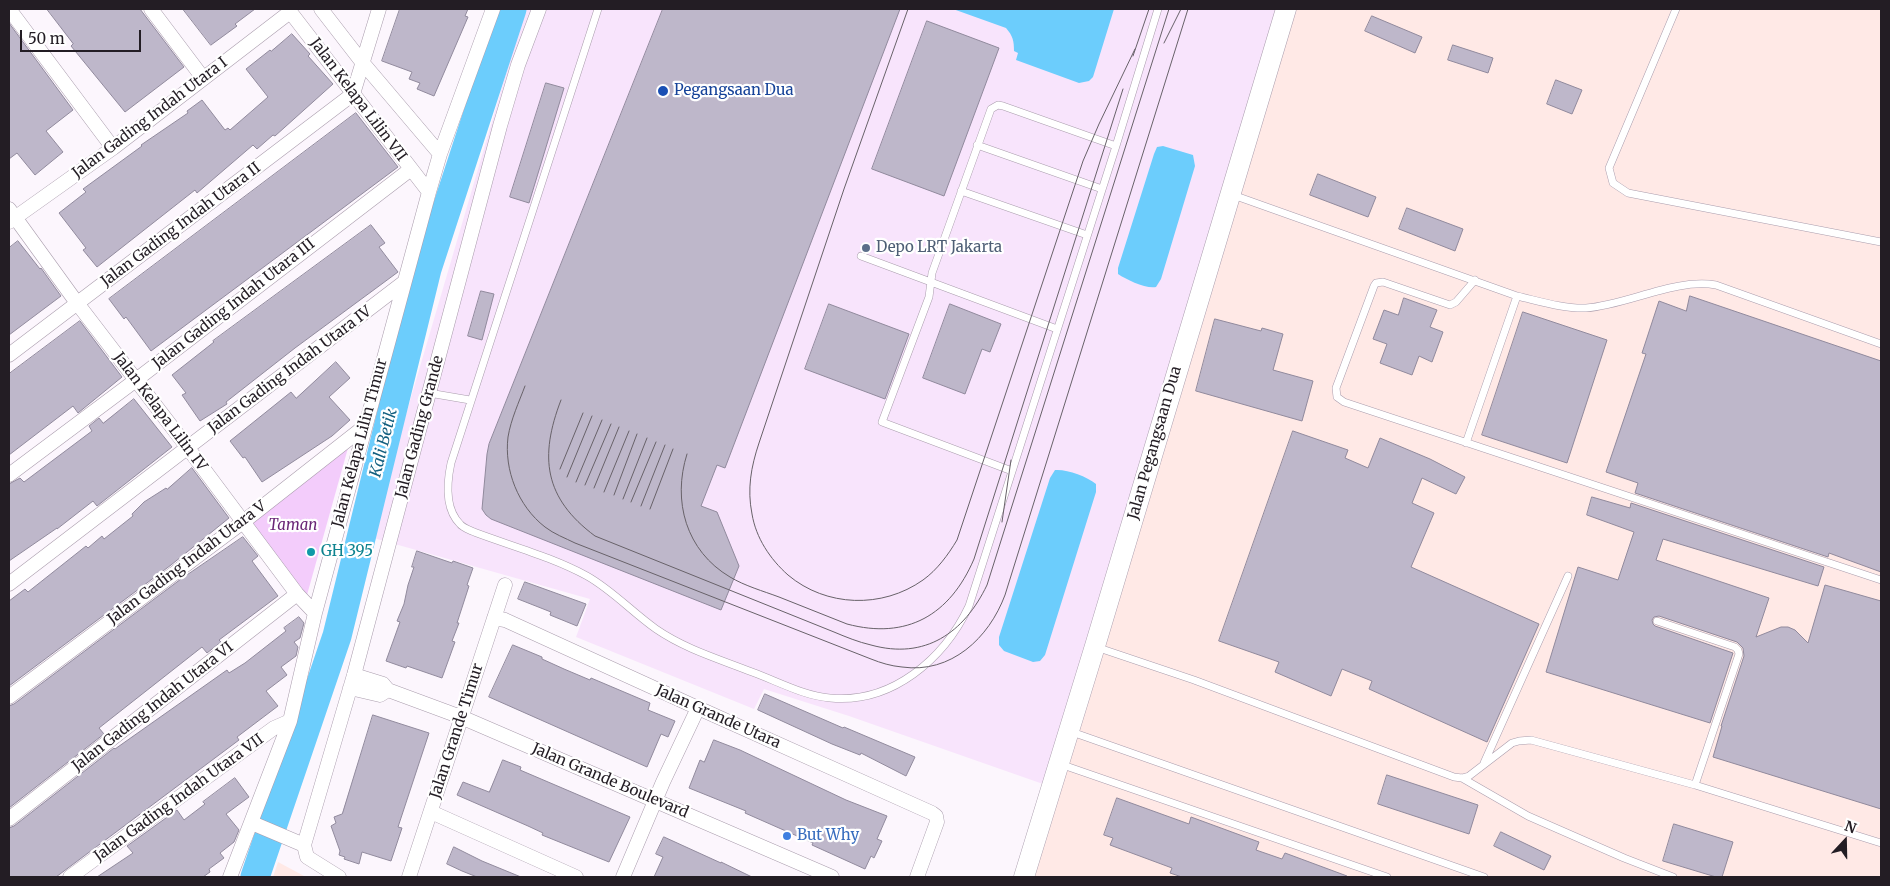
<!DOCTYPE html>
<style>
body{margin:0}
#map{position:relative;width:1890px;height:886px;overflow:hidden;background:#fcf6fd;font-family:Merriweather,serif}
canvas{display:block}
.frame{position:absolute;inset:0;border:10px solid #231d24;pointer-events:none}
.north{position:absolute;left:1820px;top:816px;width:50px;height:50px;-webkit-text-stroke:4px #fff;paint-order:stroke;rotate:21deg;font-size:14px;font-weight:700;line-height:20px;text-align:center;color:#231d24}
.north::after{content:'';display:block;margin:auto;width:18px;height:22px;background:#231d24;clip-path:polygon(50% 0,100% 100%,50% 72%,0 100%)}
.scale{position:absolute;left:20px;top:30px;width:121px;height:22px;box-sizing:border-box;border:2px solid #231d24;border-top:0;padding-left:6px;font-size:15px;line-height:18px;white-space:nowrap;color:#231d24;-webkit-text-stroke:4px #fff;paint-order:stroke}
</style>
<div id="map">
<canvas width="1890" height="886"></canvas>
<div class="frame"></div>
<div class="north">N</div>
<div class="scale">50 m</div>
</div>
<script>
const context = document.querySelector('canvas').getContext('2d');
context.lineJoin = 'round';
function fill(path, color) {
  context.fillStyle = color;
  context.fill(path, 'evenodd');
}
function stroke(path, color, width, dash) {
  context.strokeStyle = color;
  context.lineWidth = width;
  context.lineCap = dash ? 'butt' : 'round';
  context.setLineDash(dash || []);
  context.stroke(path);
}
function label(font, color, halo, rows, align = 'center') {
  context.font = font + ' Merriweather,serif';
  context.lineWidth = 4.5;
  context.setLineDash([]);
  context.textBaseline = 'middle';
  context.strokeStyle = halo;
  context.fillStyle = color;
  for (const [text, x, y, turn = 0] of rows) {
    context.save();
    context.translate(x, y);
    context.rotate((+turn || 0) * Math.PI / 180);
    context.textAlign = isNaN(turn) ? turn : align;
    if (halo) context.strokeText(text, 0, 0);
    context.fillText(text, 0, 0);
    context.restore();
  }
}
fill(new Path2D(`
 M525,9H1283L1043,784L849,716L764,689L754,709L576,637L590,599L370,537Z`), '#f8e4fc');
fill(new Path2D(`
 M1284,9H1881V877H1015Z
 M278,862L306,877H273Z`), '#ffe9e6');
fill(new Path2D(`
 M348,448L307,595L247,520Z`), '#f3ccfb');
fill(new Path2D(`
 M953,9H1114L1093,77L1089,81L1079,83L1016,60L1018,53L1014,51C1014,41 1013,36 1006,28Z
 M1163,146L1193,155L1195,166L1161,279L1156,287C1146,289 1127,280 1118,274V268L1154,154L1157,147Z
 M1055,470C1067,469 1086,476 1096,484V492L1045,655L1040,661L1033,662L1004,651L999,645V637L1050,478Z`), '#6ccdfc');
stroke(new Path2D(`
 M255,877L337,636L427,269L512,9`), '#6ccdfc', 29);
const building = new Path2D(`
 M47,9H140L184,67L125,112L71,46L73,44Z
 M183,9H255L235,24L237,26L211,45Z
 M400,9H468L465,16L468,17L434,96L417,89L420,83L409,79L412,72L382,61Z
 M663,9H900L725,468L717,465L701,506L717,512L739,566L721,610L491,519L486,515L482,509L487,454L489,444Z
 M1372,16L1422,37L1415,53L1365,31Z
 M927,21L999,48L944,196L872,169Z
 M9,23L73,110L46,131L63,152L35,175L17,153L9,159Z
 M292,34L310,54L308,56L333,84L275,136L273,135L257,149L253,145L197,193L195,190L97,267L83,250L86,248L59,213L86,192L83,189L142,146L141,145L188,113L187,111L202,100L225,130L228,128L230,130L268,97L246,69L270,50L271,51Z
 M1453,45L1493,58L1488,73L1448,60Z
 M1556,80L1582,90L1572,114L1547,104Z
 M546,83L564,88L529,203L510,197Z
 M356,113L398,167L151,351L126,317L124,319L109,299Z
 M1318,174L1376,197L1368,217L1310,195Z
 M1407,208L1463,229L1455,251L1399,229Z
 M371,225L385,243L379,247L398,272L295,348L226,402L227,404L200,421L182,395L186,393L172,375L214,342L213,341Z
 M18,241L40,269L41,268L61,296L9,335V248Z
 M481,291L494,294L482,340L468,336Z
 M1690,296L1881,361V572L1829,553L1828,557L1635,493L1638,483L1606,472L1646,354L1642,353L1659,301L1686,311Z
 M1404,298L1437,310L1430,327L1443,332L1432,362L1419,356L1412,375L1380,363L1387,344L1373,339L1384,310L1398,315Z
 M829,304L909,334L885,399L805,369Z
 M950,304L1001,324L990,352L982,349L965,394L923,378Z
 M1523,312L1607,340L1567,463L1482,435Z
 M1215,319L1261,331L1262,328L1283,334L1273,370L1313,381L1302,421L1196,391Z
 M80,321L122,377L78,413L73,406L9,455V374Z
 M336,362L350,378L329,397L350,420L332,436L262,482L245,457L243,458L230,441L291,392L296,398Z
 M134,399L172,447L97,506L93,501L57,529V528L9,561V484L20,478L24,482L92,431L89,426L99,418L103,423Z
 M1293,431L1348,450L1345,458L1368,468L1380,438L1430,459L1465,477L1456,494L1422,478L1412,503L1434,513L1411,567L1539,624L1487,742L1369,689L1372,681L1342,669L1331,696L1275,672L1279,662L1219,641Z
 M192,468L229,518L171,565L9,686V601L25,589L28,592L86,546L88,548L102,536L104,539L133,516L132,514L144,502L166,488L167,489Z
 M1592,497L1630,508L1631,503L1824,567L1818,586L1663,539L1656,560L1769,598L1756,637L1781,627H1788L1795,630L1808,643L1825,585L1881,601V809L1713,757L1722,726H1721L1744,656L1743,648L1737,642L1659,616L1654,617L1652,620L1653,624L1655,626L1733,653L1710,723L1546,672L1578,567L1618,580L1634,532L1587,515Z
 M243,537L258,556L252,561L278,596L219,640L221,642L207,653L202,647L99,728L104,734L9,808V706L14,704L181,579Z
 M417,551L452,563L453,561L473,568L467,585L469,586L457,623H459L452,641L455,642L442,678L407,666L406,668L386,661L400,622L397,621L404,604L408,585L414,567H412Z
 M525,582L586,604L577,626L550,615L551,612L518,599Z
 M299,617L304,623L300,638L294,642L298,647L296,656L281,667L287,675L266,691L278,706L237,737L239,740L56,877H9V828L14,826L114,748L115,749L227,670L229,673L245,663L286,631L284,628Z
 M513,645L542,657V659L564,669L590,680L591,678L650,703L648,710L675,721L668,737L661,734L647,767L489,697Z
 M765,694L843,728L844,727L915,757L906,776L861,753L860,755L832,744L758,710Z
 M373,715L429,733L398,827L402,828L391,861L362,852L359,864L344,859L345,857L339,855L340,851L331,826L336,823L334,817L342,814Z
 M714,740L740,750L846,800L887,816L877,839L882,841L874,858L871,856L865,869L812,845L813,843L745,813L746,811L689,788L700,760L704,762Z
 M503,760L521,767L520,770L630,817L609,862L542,835L543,833L528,826L457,795L463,782L489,792Z
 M1387,775L1478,805L1469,834L1378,804Z
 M235,778L249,797L226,814L239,830L234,842L220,853L224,858L209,869L210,872L203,877H97L133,853L127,846L177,810L184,820L205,804L203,802Z
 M1117,798L1189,824L1191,817L1259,842L1256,850L1282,859L1285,853L1347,876V877H1182L1170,873L1172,868L1110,845L1113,838L1104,835Z
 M1674,824L1733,842L1722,877H1716L1663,861Z
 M1501,832L1551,856L1544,870L1494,846Z
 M664,837L721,863V862L752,877H654L663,857L656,854Z
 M454,847L482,861L521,877H477L462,871L447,864Z`);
fill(building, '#beb7ca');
stroke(building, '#918a9d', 1);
const lane = new Path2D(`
 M598,9L451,463C447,482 445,509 460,524C463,528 470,530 474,532C511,546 552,557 587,576C612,590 632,612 656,629C685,649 719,659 752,672C777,681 804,696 830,698C892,704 944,659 969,606L1116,146L1158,9
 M1676,9L1609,168L1613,183L1628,193L1881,242
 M977,145L1102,189
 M961,191L1087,235
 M1233,195L1517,296C1539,301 1564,309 1586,308C1627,305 1675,278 1716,285L1881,344
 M861,256L1057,329
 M1475,280L1456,302L1450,305L1383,282L1376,283L1374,286L1336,388L1337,397L1344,402L1881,580
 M429,393L470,400
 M1466,443L1517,296
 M1012,471L882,422L929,297L932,273L991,109L998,105L1003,106L1116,146
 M1657,621L1735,647L1738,650L1739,654L1695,785
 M1096,647L1194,680L1454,777L1462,778L1469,776L1512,743L1519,741L1531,740L1695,785L1881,843
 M1069,731L1484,877
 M1484,763L1568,576
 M1060,764L1387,877
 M1462,778L1528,816L1624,858L1673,877`);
const street = new Path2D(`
 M9,9L113,148
 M151,9L203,78
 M288,9L429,192
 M321,9L362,62L440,154
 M9,209L77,303L188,448L297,594L315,613
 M9,222L113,148L290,12
 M9,355L353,94L379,9
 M9,475L136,380L411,169
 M9,584L403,283
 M494,618L505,620L698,708L932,813L936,816L937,822L917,877
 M354,675L383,684L388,690L461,717L832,877
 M350,688L380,695L388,690
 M9,697L243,522L364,427
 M431,812L576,877
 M9,819L297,594
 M252,823L304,845
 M70,877L274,728L290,721
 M230,877L290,721L315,613L429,192L440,154L493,9
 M339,877L307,857L304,845L354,675L500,126L518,65L539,9
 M409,877L505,585
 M623,877L663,782L698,708`);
const secondary = new Path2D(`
 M1024,877L1095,646L1286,9`);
stroke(lane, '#aa9dad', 8);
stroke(street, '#aa9dad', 15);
stroke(secondary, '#aa9dad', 21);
stroke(lane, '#fff', 7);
stroke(street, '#fff', 14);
stroke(secondary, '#fff', 20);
stroke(new Path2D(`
 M908,9L844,189L759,443C751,467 747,489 752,514C756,538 770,559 788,575C826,607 882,609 923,580C937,570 948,555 957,540L1083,161L1099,124L1135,49
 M1164,43L1181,9
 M1133,56L1149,9
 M525,386C519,402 511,419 508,437C504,470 518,506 545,527C554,534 565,538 575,543L871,659C881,663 891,666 902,667C951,674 989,638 1005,595L1188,9
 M561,400C539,457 544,498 595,536L834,632C846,637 858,642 871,645C925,660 964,633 987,585L1169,9
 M687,454C672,501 686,551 730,577C745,586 763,591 779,597C802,606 824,615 847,624C907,640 950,615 974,559L1123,89
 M560,469L583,413
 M567,477L592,416
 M576,482L602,420
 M585,485L611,424
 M594,488L619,427
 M604,492L629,431
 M614,495L637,434
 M623,499L647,438
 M631,502L656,442
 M641,506L665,445
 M650,509L673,449
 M1002,522L1011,460`), '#686269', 1);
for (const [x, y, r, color] of [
 [663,91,6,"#1a4fb4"],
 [866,248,5,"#5c6f8a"],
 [311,552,5,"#0f9aa8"],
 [787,836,5,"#3f7fe0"]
]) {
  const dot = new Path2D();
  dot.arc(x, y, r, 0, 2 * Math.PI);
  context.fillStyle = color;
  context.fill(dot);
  stroke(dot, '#fff', 2);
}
label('15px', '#164399', '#fff', [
 ["Pegangsaan Dua",674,91]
], 'left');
label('15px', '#231d24', '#fff', [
 ["Jalan Kelapa Lilin VII",358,100,53],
 ["Jalan Gading Indah Utara I",150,118,-37],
 ["Jalan Gading Indah Utara II",181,225,-37],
 ["Jalan Gading Indah Utara III",234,304,-38],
 ["Jalan Gading Indah Utara IV",290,370,-37],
 ["Jalan Kelapa Lilin IV",160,412,53],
 ["Jalan Gading Grande",420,427,-75],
 ["Jalan Kelapa Lilin Timur",360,443,-75],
 ["Jalan Pegangsaan Dua",1155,443,-74],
 ["Jalan Gading Indah Utara V",187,563,-37],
 ["Jalan Gading Indah Utara VI",153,707,-38],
 ["Jalan Grande Utara",718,717,24],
 ["Jalan Grande Timur",457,731,-72],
 ["Jalan Grande Boulevard",610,781,23],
 ["Jalan Gading Indah Utara VII",179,798,-36]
]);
label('15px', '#4e5e75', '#fff', [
 ["Depo LRT Jakarta",876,248]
], 'left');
label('italic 15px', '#692576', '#fff', [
 ["Taman",293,526]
]);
label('15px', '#0d838f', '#fff', [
 ["GH 395",321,552]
], 'left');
label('15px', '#366cbe', '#fff', [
 ["But Why",797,836]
], 'left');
label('italic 16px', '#135f7f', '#fff', [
 ["Kali Betik",384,443,-76]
]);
</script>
